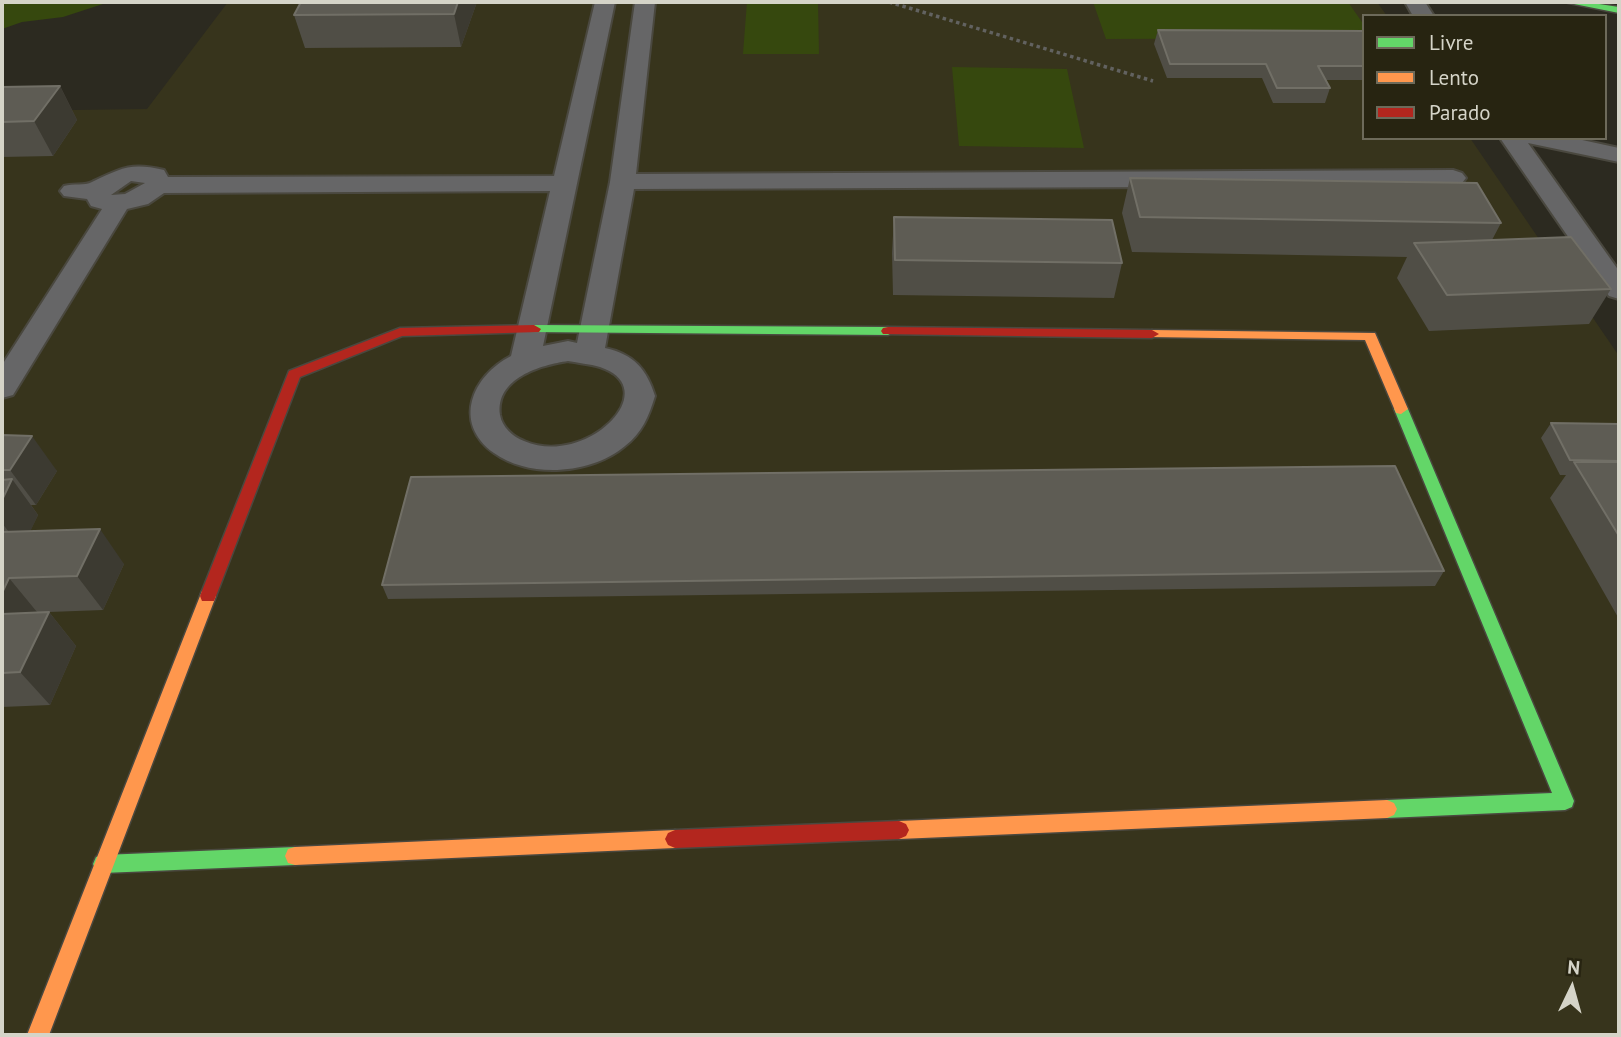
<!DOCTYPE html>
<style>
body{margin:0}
#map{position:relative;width:1621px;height:1037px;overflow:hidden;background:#2c2a20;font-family:"PT Sans",sans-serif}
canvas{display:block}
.frame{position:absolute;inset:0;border:4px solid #d5d4c8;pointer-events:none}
.legend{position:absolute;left:1362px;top:14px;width:245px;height:126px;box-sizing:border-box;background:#272411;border:2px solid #6d6a5a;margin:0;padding:9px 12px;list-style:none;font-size:21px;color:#d5d4c8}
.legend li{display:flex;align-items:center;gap:14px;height:35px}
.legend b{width:35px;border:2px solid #6d6a5a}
.north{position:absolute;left:1537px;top:953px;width:70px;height:70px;-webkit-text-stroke:5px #272411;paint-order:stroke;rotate:5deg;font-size:19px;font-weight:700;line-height:28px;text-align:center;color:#d5d4c8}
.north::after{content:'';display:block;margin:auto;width:24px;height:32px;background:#d5d4c8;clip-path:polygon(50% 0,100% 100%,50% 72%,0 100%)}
</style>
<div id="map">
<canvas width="1621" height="1037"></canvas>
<div class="frame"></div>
<ul class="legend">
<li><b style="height:9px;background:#63d668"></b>Livre</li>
<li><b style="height:9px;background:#ff974d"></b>Lento</li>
<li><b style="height:9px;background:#b3261e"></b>Parado</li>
</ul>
<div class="north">N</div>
</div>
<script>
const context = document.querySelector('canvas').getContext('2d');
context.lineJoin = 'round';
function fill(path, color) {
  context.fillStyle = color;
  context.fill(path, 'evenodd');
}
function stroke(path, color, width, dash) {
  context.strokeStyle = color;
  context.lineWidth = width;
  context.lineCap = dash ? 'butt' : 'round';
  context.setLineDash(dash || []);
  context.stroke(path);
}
fill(new Path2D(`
 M228,2H1377L1387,16H1364V138H1470L1619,356V1035H2V111L147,109Z`), '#37341c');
fill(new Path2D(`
 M2,2H109L63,17L22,22L2,29Z
 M747,2H818L819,54H743Z
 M1093,2H1348L1364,25V38L1106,39Z
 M952,67L1067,69L1084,148L959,146Z`), '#36480e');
const street = new Path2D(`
 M595,2H615L543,346L568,341L577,343L610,182L635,2H655L636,174L1453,170L1462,173L1466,178L1462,183L1453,186L634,189L605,348C634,354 647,370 655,396C649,416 642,433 625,446C592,474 530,479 494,453C452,423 472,376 511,356L550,191L164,193L148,204L127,209L13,395L2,398V365L102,209L91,206L87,199L64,196L60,191L64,186C73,183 85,186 92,182C121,168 131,162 164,170L168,177L554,176ZM131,181L145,183L125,194L111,195ZM568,361C578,363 590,364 600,367C666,389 586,468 524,441C513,437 502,427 500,415C495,378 541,365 568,361Z
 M1405,2H1425L1434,16H1413Z
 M1500,138H1573L1619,148V162L1528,143L1619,271V299L1609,296Z`);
const fast = new Path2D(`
 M1564,2H1586L1619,7V13Z
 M534,325L888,327L895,331L888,335L529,332L527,329Z
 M1401,404L1408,409L1574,801L1572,807L1565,810L1387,818L1380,815L1377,809L1380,803L1387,800L1552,793L1394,409Z
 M295,847L302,849L305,856L302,863L295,865L103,873L96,871L93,864L96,857L103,855Z`);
const slow = new Path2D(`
 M1152,330L1375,333L1408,409L1401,414L1396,413L1365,340L1147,337L1145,334Z
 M208,589L214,591L216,596L49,1035H27L200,596L202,591Z
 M1387,800L1394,803L1397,809L1394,815L1387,818L899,839L892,836L889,830L892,824L899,821Z
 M675,830L682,833L685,839L682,845L675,848L295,865L288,863L285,856L288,849L295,847Z`);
const jam = new Path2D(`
 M534,325L541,329L539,332L402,336L300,377L216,596L214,601H202L200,596L289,371L400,328Z
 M888,327L1152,330L1159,334L1152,338L883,334L881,331L883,328Z
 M899,821L906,824L909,830L906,836L899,839L675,848L668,845L665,839L668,833L675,830Z`);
stroke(street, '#4a483f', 4);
stroke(fast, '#4a483f', 3);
stroke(slow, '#4a483f', 3);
stroke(jam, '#4a483f', 3);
stroke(new Path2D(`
 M889,2L1153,81`), '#626260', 3.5, [3.5, 3.5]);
fill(street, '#666667');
fill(fast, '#63d668');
fill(slow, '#ff974d');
fill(jam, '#b3261e');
fill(new Path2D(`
 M301,2H477L461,47L305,48L294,15Z
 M1158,30L1364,31V80H1325L1330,88L1325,103H1273L1262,78H1167L1154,44Z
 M60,86L77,120L53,156L2,157V87Z
 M1130,178L1501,223L1492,240L1611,289L1589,324L1429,331L1397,278L1407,257L1132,252L1122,213Z
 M894,217L1122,263L1114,298L893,295L892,253Z
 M1551,423L1619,424V619L1550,498L1566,475H1560L1541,438Z
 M2,435L57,471L36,505H31L38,515L30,531L124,564L103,610L49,612L76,646L50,705L2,707Z
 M1444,571L1435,586L388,599L382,585Z`), '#504e46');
fill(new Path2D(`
 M458,2H477L461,47L454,14Z
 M60,86L77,120L53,156L34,121Z
 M32,436L57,471L36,505L10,470Z
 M12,479L38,515L22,549L2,523V500Z
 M100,529L124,564L103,610L77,576Z
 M9,578L37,612L2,627V593Z
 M49,612L76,646L50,705L20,672Z`), '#3c3a31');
const building = new Path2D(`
 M301,2H458L454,14L294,15Z
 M1158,30L1364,31V66H1318L1330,88H1277L1266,64H1170Z
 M60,86L34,121L2,122V87Z
 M1130,178L1477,183L1501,223L1140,217Z
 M894,217L1112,220L1122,263L895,260Z
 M1571,237L1611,289L1447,295L1414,243Z
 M1551,423L1619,424V461L1570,460Z
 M2,435L32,436L10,470H2Z
 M1574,462H1619V536Z
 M1395,466L1444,571L382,585L411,477Z
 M12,479L2,500V480Z
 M100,529L77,576L9,578L2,593V532Z
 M49,612L20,672L2,673V614Z`);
fill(building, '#5e5c54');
stroke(building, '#716f66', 2);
</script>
